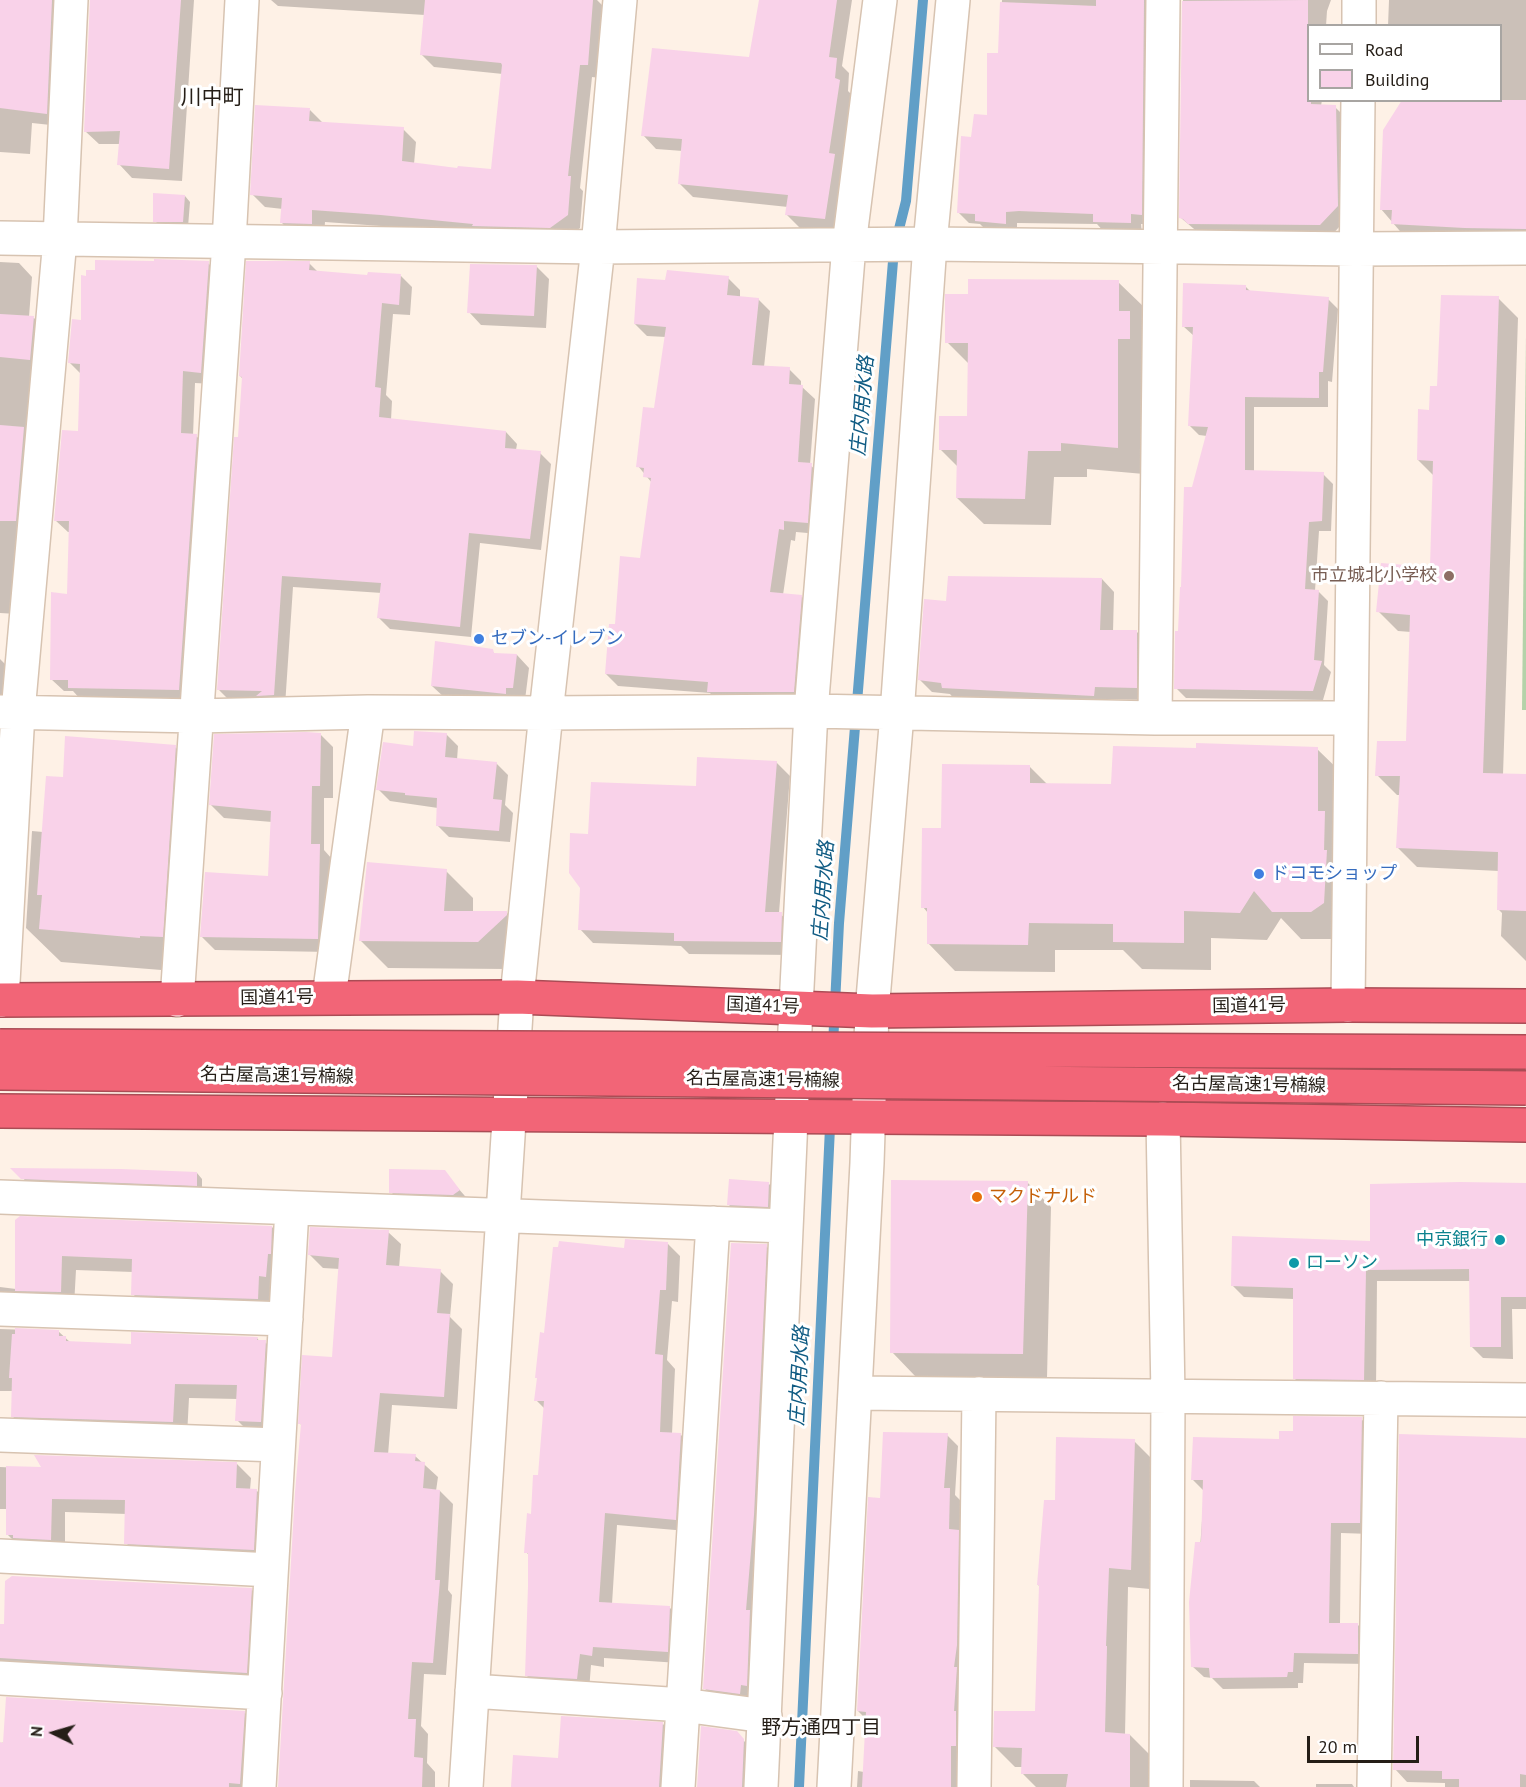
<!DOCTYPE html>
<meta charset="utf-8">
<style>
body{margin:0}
#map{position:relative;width:1526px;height:1787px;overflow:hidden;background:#fef1e6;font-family:"PT Sans",sans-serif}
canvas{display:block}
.legend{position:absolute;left:1307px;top:24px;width:195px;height:78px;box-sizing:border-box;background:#fff;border:2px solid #a8a5a2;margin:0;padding:8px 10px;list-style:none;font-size:18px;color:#251e17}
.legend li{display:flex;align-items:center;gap:12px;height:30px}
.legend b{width:30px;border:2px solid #a8a5a2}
.north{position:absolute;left:24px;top:1703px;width:60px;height:60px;-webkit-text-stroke:4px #fff;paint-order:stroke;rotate:275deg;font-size:16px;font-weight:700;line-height:24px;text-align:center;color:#251e17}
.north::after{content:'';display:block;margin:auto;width:21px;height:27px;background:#251e17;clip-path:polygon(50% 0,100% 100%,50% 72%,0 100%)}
.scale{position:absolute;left:1307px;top:1736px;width:112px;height:27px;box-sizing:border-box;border:3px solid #251e17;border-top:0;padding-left:8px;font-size:18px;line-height:21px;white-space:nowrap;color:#251e17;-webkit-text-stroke:4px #fff;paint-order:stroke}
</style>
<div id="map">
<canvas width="1526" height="1787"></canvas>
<ul class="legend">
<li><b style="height:8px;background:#fff"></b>Road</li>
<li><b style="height:16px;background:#f9d2e9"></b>Building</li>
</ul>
<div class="north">N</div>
<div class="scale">20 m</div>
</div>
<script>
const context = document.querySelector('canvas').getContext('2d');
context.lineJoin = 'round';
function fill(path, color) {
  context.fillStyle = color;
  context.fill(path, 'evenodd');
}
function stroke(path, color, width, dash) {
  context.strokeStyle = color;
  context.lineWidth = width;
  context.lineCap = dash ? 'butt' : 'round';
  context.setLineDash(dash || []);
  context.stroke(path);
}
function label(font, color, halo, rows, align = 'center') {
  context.font = font + ' "PT Sans","Noto Sans JP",sans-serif';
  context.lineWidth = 6;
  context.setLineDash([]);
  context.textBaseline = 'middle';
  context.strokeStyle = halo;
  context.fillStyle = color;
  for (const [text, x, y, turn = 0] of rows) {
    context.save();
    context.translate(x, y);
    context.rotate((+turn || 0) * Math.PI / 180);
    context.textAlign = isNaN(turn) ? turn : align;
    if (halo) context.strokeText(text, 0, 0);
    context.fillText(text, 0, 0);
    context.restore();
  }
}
fill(new Path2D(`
 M1526,336V710H1522Z`), '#b4d2a9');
fill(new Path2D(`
 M0,0H72L60,126L32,123L30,154L0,152Z
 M91,0H194L182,181L132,178L119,164L120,144H99L85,131Z
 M271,0H597L606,9L600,78L592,77L580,188L583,191L580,228L564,240L484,236L395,227L325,222L324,236H295L282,223L283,209L265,207L252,194L310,110L323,123L403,129L416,142L414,164L459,169L493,170L503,74L434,67L421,54L425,15L278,6Z
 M760,0H852L842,66L849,73L848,91L852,95L842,163L847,168L838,232L800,228L786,214L788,207L693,197L680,184L683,151L656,149L643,135L750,59Z
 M1002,0H1159L1152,225L1141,224L1142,234L1105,233L1097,224L1017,223V234L988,232L980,224L969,223L958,212L972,139L988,116L999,55Z
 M1183,0H1331L1327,11L1326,26H1308V100H1322L1321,106L1335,107L1346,118L1348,217L1331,236L1200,234L1181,218Z
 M1389,0H1526V241L1405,237L1381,209L1500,100V26H1388Z
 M185,196L190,202L188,227H161L155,221Z
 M0,262L19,263L32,277L29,317L34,318L47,331L17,614L0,613Z
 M208,263L220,275L213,384L195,383L193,436H196L209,448L191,701L81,700L73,691H64L51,679L69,595L70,532H68L55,520L79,433L81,374L69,362L82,322Z
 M309,263L319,273L369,276H401L412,287L410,315L393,314L386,395L392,401L391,420L506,432L517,444L516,450L540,453L551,464L541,550L480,543L471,637L390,629L379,618L382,593L293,587L285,706L230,701L219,690L239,438L243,379L240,376Z
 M536,266L549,279L546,328L481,325L469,312Z
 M728,278L740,290V298L758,299L770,311L764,367L789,369L801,381V386L815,399L810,465L824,477L819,534L796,532L795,541L791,540L783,595L801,596L813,608L805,704H720L710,693L618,686L606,674L616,626L641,559L652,483L638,466L656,410L666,337L647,336L635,324L666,282Z
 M1118,282L1145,308L1144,474L1087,469V477H1054L1051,525L984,524L957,498L958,467L940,449L969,417V364L947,342L969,295Z
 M1245,286L1251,292L1328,299L1338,309L1332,382L1328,381V407H1254V471L1323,474L1333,484L1331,531H1319L1315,591H1318L1328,601L1324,665L1331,672L1323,700L1186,698L1176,688L1193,489L1207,436L1199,435L1189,425L1194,336L1183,326Z
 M1498,298L1518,318L1503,775L1526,776V961L1501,936L1502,913L1498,909L1499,871L1417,867L1397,847L1401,795H1397L1377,775L1407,743L1411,632L1398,631L1378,611L1431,569L1434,476L1418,460L1438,388Z
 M1102,579L1114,592L1113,632H1137L1149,644L1148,700L1106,699V708L955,700L950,694L932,692L920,680L948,603Z
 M492,651L496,655H517L529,668L525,700L445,698L432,686Z
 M0,659L6,665L4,701L0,716Z
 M320,734L333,747V798H324V850L332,859L330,952L215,950L202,937L269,877L272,822L224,818L211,805Z
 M446,734L458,746L457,760L496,763L508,775L505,805L513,813L510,842L449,837L437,825L438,808L390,801L378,789L414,747Z
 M175,747L209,781L196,970L174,969V971L61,962L26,928L32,831L43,832L65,779Z
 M1317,749L1345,776L1339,939H1301L1281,918L1267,940L1211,938V970L1142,969L1123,950H1055V972L955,971L928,943V913L923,907L943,829L1030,767L1048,785H1112Z
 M776,762L790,776L779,913L795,927L794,955L689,954L681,946L593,943L580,929L589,835L698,787Z
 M446,871L473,898V912H506L534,940L506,969L388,968L361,941Z
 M14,1170L197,1173L202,1179V1191L29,1184Z
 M444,1172L471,1203L403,1204L391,1192Z
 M1027,1182L1051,1207L1047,1378L916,1377L892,1352Z
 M769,1184L781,1196L780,1218L741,1217L728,1204Z
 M1526,1184V1309H1512L1513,1359L1483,1358L1471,1346V1281H1377L1376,1391L1306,1390L1294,1378V1299L1244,1297L1232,1285L1372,1242Z
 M16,1221L272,1227L286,1242L272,1313L147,1309L133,1294V1272L76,1270L74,1306L0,1312V1287L16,1289Z
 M388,1232L401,1244L399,1268L440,1271L453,1284L450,1317L462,1329L457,1409L392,1405L388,1455L415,1456L438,1477L436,1491H440L453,1504L448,1590L452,1595L446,1675L424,1674L421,1726L428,1734L427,1763L435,1772V1787H279L302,1425L300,1424L334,1359L340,1269L323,1268L310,1255Z
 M668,1244L680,1256L678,1302L672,1301L667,1360L675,1369L672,1434L681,1435L693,1447L687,1531L617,1525L612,1604L670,1608L682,1620L679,1663L604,1658V1667L591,1665L589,1691L538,1687L526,1675L530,1556L526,1552L539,1477L545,1409L536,1400L545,1334L625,1249Z
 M766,1246L777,1257L750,1704L716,1699L704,1688Z
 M0,1329L58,1331L71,1343L132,1346L257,1338L260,1342H265L279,1356L275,1436L251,1434L237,1420L238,1399L189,1398L187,1436L27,1430L12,1416L13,1391H0Z
 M1361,1419L1373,1430L1371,1534L1341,1533L1340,1624L1358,1625L1369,1636L1368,1664L1304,1663L1303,1683H1298V1688L1223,1689L1212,1678L1204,1677L1192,1666L1204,1491L1193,1480L1294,1433Z
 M947,1435L958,1446L955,1495L961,1501L960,1533L970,1543L962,1787H857L858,1771L864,1772L867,1720L858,1711L882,1500Z
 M1526,1440V1787H1445V1783L1407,1782L1395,1769Z
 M1134,1441L1154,1461L1150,1589L1128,1587L1125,1735H1130L1150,1755V1787H1036L1023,1774V1767H1015L995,1747L1037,1712L1041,1587L1038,1585L1056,1502Z
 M237,1464L251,1478L250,1490L257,1491L271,1505L268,1564L140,1557L126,1543L127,1514L65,1512V1554L22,1549L7,1534L8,1509H0V1467L44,1469Z
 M251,1589L265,1604L261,1687L0,1671V1626Z
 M244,1712L257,1725L253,1787H3L0,1784V1743Z
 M663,1724L674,1736L671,1787H513L559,1760Z
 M736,1733L755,1752V1787H698Z
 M1190,1780L1254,1781L1260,1787H1190Z
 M1316,1784H1352L1354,1787H1316Z`), '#0003');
stroke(new Path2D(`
 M833,1045L839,923L894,249L906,201L923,0
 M799,1787L832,1085`), '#619fc7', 10);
fill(new Path2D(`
 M0,0H52L47,114L0,108Z
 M90,0H181L169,169L117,165L120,131L84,132Z
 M425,0H593L588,65H580L568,176H571L568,215L550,228L472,226L473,224L381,215L312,210V224L280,223L282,198L250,195L255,105L310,108L309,121L404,127L402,161L457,168L458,166L491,169L502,65L501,63L420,55Z
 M759,0H837L829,57L837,58L835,78L840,80L829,153L835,154L825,219L785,215L788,195L678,184L682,139L641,136L652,48L749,57Z
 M1096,0H1144L1142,215L1131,214V223L1093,222V214L1019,211L1006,212V224L975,221V214L957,213L961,136L971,137L974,114L987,115V53H998L1000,2L1096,6Z
 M1308,0V100H1311V104L1336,105L1338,206L1320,225L1188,224L1183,219L1179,218L1182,1Z
 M1402,100H1526V229L1465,228L1391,224L1392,210H1380L1383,130Z
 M153,193L185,195L183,222H153Z
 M154,259L209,261L201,373L183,371L181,433L197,434L179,690L68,688V680H50L51,592L67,594L69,521H54L62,430L78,431L80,364L68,363L72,319L81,320V275L86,276V270H95V260L154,261Z
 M246,261H310L309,270L367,275L368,272L401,274L399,305L382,303L375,387L381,388L379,417L506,431L505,448L541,451L530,539L469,533L460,627L377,618L381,583L282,576L274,695L256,696L262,691L217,690L234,437H238L242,377L239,376Z
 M470,264L537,265L534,316L467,313Z
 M667,270L729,276L727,295L759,298L752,365L790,367L789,384L803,385L798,462L812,463L808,523L784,521V530L779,529L770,592L802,595L794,692H707L708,682L605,674L609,624H615L620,556L640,558L651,478L643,477L644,468L636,467L643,407L654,408L666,327L634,324L637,278L665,280Z
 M968,279L1119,280V311H1130V339H1118V448L1061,443V451H1028L1025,499L956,498L957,450H939V416H967L968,343H945V294H968Z
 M1183,283L1246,285V290L1329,297L1323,372H1319V398L1245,397V470L1324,472L1322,521L1309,522L1305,589L1319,590L1314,660L1322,661L1313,691L1174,689L1175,631H1178L1180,587H1181L1184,487H1192L1208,427L1188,426L1193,327H1182Z
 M1441,295L1499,296L1483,773L1526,774V911L1497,910L1498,852L1396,848L1400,776H1375L1377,741H1406L1410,615L1376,612L1381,563L1430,567L1433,461L1417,460L1418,409L1429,410L1430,386H1437Z
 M0,314L34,316L30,360L0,357Z
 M0,425L24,427L16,521H0Z
 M948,576L1102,578L1100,630H1137V688L1095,687L1094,696L942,688L941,683L918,680L924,599L946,601Z
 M435,641L493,649L494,653L517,654L513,688H506V694L431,686Z
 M414,731L447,733L445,757L497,762L493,799L502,800L499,831L436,826L437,798L405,795V793L376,790L383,742L413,746Z
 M306,732L321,733L320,786H312L311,844H320L318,939L200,937L205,872L268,876L271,811L209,805L214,734Z
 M65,736L176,745L163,937L140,936V938L39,929L42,895H37L46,776L63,777Z
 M1196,743L1318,747V811H1325L1324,850H1327L1324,903L1311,912H1272L1254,891L1240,913L1184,911V943L1113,942V924L1029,923L1028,945L927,944V908H921L922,828H941L942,764L1030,765V783L1111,784L1113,746L1196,748Z
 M697,757L777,761L765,912H782L781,942L674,941V933L578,930L580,888L569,873L570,833L588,834L591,782L696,786Z
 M367,862L447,869L444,911H507V915L478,942L359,941Z
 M10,1168L121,1169L197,1172V1186L21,1179Z
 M389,1169L445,1170L460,1190L453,1195L389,1193Z
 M729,1179L769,1182L768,1207L727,1205Z
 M891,1180L1028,1181L1023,1354L890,1353Z
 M1460,1182L1526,1183V1297H1501V1347H1470L1469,1269L1366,1270L1364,1380L1293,1379V1288L1231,1286L1232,1236L1370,1241V1184Z
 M20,1216L272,1226L271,1254H268L266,1277L259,1276L258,1299L131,1295L132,1259L62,1256L61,1292L15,1291V1220Z
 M310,1227L389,1230L386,1265L441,1269L437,1313L450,1314L444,1397L380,1393L374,1452L416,1454L415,1461L425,1462L423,1488L440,1490L435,1580H440L433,1663L412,1662L408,1719H416L414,1757L423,1758L422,1787H278L295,1492L301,1424H298L302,1355L332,1357L339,1258L308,1255Z
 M625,1239L668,1242L666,1290H660L655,1354L663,1355L660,1432L681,1433L676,1520L605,1513L599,1602L670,1606L668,1652L593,1647L592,1656L580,1654L577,1679L525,1676L528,1586V1553H524L527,1513L531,1514L533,1475H538L544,1401H534L537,1378H535L540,1332L544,1333L553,1247H558L559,1241L624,1248Z
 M731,1243L767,1244L754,1515L746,1610H750L747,1686L741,1685L740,1694L703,1689Z
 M15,1328L59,1330V1336H66V1341L131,1344V1332L258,1337L257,1340H266L261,1422L235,1421L237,1385L175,1384L173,1422L11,1417L12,1378H9L12,1334H15Z
 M1293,1416L1362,1417L1360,1523H1331L1330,1569L1329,1623H1358V1654L1294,1653L1293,1672H1288L1287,1677L1210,1678L1209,1668L1191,1667L1189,1602L1195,1542H1201L1203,1480H1191L1193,1437L1279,1439V1431H1293Z
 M883,1432L948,1433L944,1488H950L949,1529L959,1530L957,1645L954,1667H957L954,1711H956V1746H951V1787H862L866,1712L857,1711L868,1497L880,1498Z
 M1399,1434L1526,1438V1775L1520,1774V1787H1459V1779H1442V1771L1393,1770Z
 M1056,1437L1135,1439L1131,1570L1109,1568L1106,1646H1107L1105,1732L1130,1734V1787H1066L1068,1774H1021L1022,1748L993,1747L994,1711H1035L1039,1585H1037L1044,1500H1055Z
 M34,1455L237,1462L236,1488L257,1489L254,1550L124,1544L125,1500L52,1499L51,1540L13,1538V1535H6V1466L41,1467Z
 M12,1576L252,1588L247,1673L0,1658V1624H4L5,1581Z
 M6,1697L245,1711L240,1784L229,1783V1787H0V1742L3,1743Z
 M561,1716L663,1722L659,1787H511L513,1755L558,1758Z
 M701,1726L737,1731L744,1739L742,1787H697Z`), '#f9d2e9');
const minor = new Path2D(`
 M1359,26V0
 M0,238L598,247L930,244L1355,249L1526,248
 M0,712L197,716L368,712L546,713L811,711L1155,718H1351
 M1155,718L1163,0
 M329,997L368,712
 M2,1000L18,712L60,239L71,0
 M177,1000L229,242L242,0
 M1348,1005L1358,100
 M1163,1119L1168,1396L1166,1787
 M0,1197L786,1226
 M0,1309L286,1319
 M856,1393L1526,1400
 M0,1435L278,1445
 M0,1556L271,1570
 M0,1678L265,1693
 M472,1691L683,1705L765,1716
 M259,1787L292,1209
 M466,1787L517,997L546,713L598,247L620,0
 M678,1787L713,1223
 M761,1787L796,1007L811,711L849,245L880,0
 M834,1787L867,1163L872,1011L897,714L930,244L953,0
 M974,1787L979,1394
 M1374,1787L1381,1398`);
const highway = new Path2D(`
 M0,1000L517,997L872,1011L1348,1005L1526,1006
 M0,1111L1163,1119L1526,1125`);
stroke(minor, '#d7c3b1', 36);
stroke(highway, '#aa4c55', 36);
stroke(minor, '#fff', 33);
stroke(highway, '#f26577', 33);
const highwayBridge = new Path2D(`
 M0,1046L1526,1052
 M0,1073L1526,1088`);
stroke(highwayBridge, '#aa4c55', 36, []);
stroke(highwayBridge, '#f26577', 33);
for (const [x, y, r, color] of [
 [1449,576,6,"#8d6e63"],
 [479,639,6,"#3f7fe0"],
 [1259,874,6,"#3f7fe0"],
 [977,1197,6,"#e8710a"],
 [1500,1240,6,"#0f9aa8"],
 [1294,1263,6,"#0f9aa8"]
]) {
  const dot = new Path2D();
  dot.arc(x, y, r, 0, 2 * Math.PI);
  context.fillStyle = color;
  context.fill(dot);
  stroke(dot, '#fff', 2);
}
label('18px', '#785e54', '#fff', [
 ["市立城北小学校",1437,576]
], 'right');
label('18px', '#366cbe', '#fff', [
 ["セブン-イレブン",491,639],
 ["ドコモショップ",1271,874]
], 'left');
label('18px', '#251e17', '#fff', [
 ["国道41号",277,998,-1],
 ["国道41号",763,1006,2],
 ["国道41号",1249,1006,-1],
 ["名古屋高速1号楠線",277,1076,1],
 ["名古屋高速1号楠線",763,1080,1],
 ["名古屋高速1号楠線",1249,1085,1]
]);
label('18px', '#c56008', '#fff', [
 ["マクドナルド",989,1197]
], 'left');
label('18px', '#0d838f', '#fff', [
 ["中京銀行",1488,1240],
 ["ローソン",1306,1263,"left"]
], 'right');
label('italic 20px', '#0f5b83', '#fff', [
 ["庄内用水路",863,406,-85],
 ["庄内用水路",824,891,-86],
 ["庄内用水路",800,1376,-87]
]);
label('20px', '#251e17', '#fff', [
 ["野方通四丁目",821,1728]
]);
label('21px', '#251e17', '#fff', [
 ["川中町",212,98]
]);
</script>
